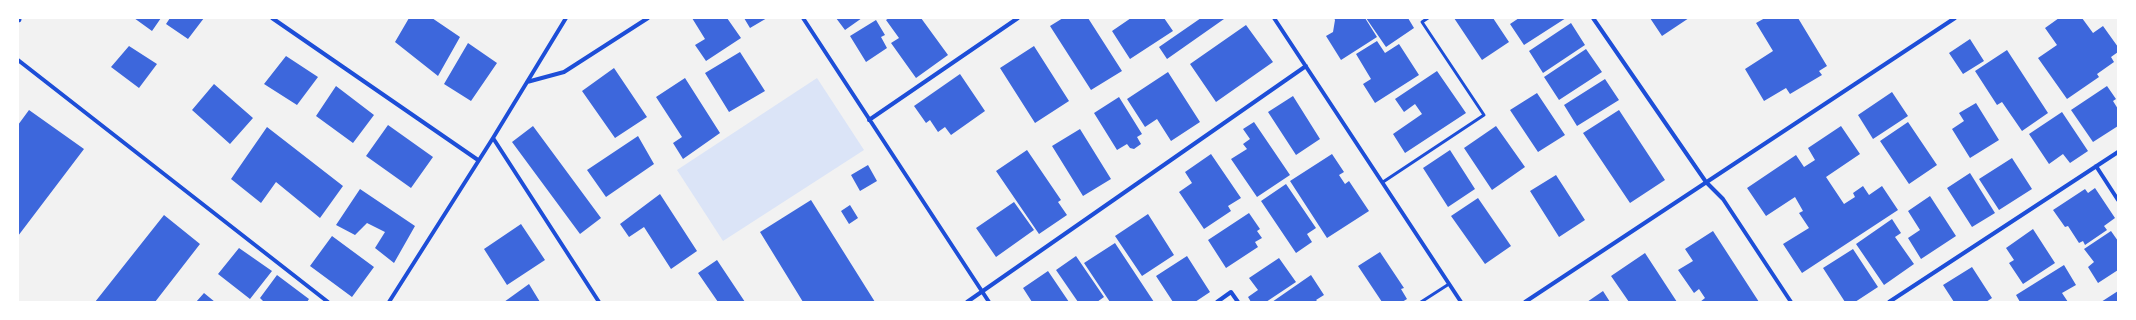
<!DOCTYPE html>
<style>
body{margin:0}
#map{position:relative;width:2136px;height:320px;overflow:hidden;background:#f2f2f2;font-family:Signika,sans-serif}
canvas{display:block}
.frame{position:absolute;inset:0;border:19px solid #fff;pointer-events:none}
</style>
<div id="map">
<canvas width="2136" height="320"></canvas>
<div class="frame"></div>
</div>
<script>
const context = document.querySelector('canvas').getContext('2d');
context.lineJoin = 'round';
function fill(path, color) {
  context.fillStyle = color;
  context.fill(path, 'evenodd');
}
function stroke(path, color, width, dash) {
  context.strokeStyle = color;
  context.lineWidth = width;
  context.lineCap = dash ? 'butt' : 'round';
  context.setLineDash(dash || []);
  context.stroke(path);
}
fill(new Path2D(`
 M817,78L864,150L723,241L677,170Z`), '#dbe4f7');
fill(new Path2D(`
 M134,18H161L152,31Z
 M170,18H204L188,39L166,24Z
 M409,18H432L460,37L438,76L395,42Z
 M692,18H727L741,38L706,61L695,45L705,39Z
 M744,18H767L750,28Z
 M836,18H862L845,30Z
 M889,18H921L948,55L916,78L891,43L899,38L886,20Z
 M1063,18H1088L1122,71L1091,90L1050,26Z
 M1131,18H1164L1173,31L1130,59L1112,31Z
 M1201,18L1224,19L1167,59L1159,47Z
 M1334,18H1365L1377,37L1341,60L1326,36L1333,32L1335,20Z
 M1366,18H1408L1414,28L1386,47Z
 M1454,18H1493L1509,42L1482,60Z
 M1519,18H1566L1524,45L1510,24Z
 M1650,18H1689L1662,36Z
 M1765,18H1798L1827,66L1819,71L1822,75L1790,94L1786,88L1764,101L1745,69L1773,51L1756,23Z
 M2059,18H2082L2093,33L2103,26L2118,47V52L2111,57L2114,62L2097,74L2099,77L2067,99L2038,58L2057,45L2045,28Z
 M876,20L885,35L881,37L887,48L866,62L850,36Z
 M1571,23L1585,45L1543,73L1529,51Z
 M1246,25L1273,62L1216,102L1190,64Z
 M1970,39L1984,61L1963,74L1949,53Z
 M1377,41L1385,53L1399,44L1419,75L1375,103L1363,84L1371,79L1356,54Z
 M468,43L497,63L471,101L444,84Z
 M129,46L157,64L139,88L111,67Z
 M1034,46L1069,101L1035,123L1000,68Z
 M1586,49L1602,72L1559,100L1544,77Z
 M2007,50L2048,113L2022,131L2002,102L1997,105L1975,71Z
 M740,52L765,91L729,112L705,73Z
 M286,56L318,77L297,105L264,84Z
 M614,68L647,117L615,138L582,91Z
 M1437,71L1466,113L1405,153L1393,134L1422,114L1415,104L1404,112L1395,99Z
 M1168,72L1200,122L1171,141L1157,119L1145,127L1127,99Z
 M960,74L985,111L951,135L945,127L938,132L930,120L926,123L914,106Z
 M685,78L720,133L683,159L673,143L682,137L656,97Z
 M1605,79L1619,100L1577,126L1564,105Z
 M214,84L253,118L230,144L192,110Z
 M336,86L374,115L353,143L316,116Z
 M2107,86L2116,99L2113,101L2118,109V126L2093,142L2071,110Z
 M1892,92L1908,116L1873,139L1858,115Z
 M1537,93L1565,135L1538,152L1510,110Z
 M1293,96L1320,139L1296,155L1268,112Z
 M1119,97L1142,134L1137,137L1141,144L1134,149L1130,148L1127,144L1117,150L1094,113Z
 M1976,103L1999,140L1970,158L1952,129L1964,121L1959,113Z
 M29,110L84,149L18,236V125Z
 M1619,110L1665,180L1630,203L1583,133Z
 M2062,112L2088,151L2070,163L2063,154L2049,164L2029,134Z
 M1254,122L1290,175L1257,197L1231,159L1247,149L1243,144L1250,139L1243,129Z
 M1908,122L1937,165L1909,184L1880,141Z
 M388,125L433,157L411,188L366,156Z
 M533,126L601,218L580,234L512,142Z
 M1496,126L1525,167L1492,190L1464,148Z
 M1841,126L1860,154L1826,177L1844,204L1855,197L1853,193L1863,186L1869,195L1882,186L1898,210L1802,273L1783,244L1809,228L1799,213L1803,211L1795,197L1766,216L1747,188L1796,155L1804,167L1815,160L1808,148Z
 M267,127L343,186L320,218L276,182L261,203L231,179Z
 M1080,129L1111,179L1083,196L1052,146Z
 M638,136L654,164L606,197L587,170Z
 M1027,150L1061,200L1058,202L1067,215L1039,234L996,171Z
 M1450,150L1475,189L1448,207L1423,168Z
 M1211,154L1241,198L1228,206L1231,211L1204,229L1179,192L1192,183L1185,172Z
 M1332,154L1344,172L1339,175L1345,184L1349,181L1369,211L1327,238L1290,181Z
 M2012,158L2032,189L1999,210L1979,179Z
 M868,165L877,181L860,191L851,175Z
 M1970,173L1995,213L1972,227L1947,188Z
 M1556,175L1585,220L1559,237L1530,191Z
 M1286,184L1316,228L1307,234L1312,242L1296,253L1261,201Z
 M2095,188L2115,218L2104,226L2107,230L2085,245L2083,241L2079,243L2068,226L2065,227L2053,210L2085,189L2088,193Z
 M360,189L415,226L394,263L375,248L385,232L367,223L355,235L336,225Z
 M660,194L697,251L671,269L644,227L629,237L620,224Z
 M1930,196L1956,236L1921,259L1908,238L1920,230L1908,211Z
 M1478,198L1511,246L1485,264L1451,216Z
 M811,200L875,302H803L760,232Z
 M1014,202L1034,230L996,257L976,228Z
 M850,205L858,218L849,224L841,211Z
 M1249,213L1260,229L1257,231L1262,238L1255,242L1258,247L1226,268L1208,240Z
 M1148,214L1174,255L1142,276L1115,236Z
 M164,215L200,244L155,302H95Z
 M1892,219L1901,233L1895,237L1914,264L1884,285L1856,244Z
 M521,224L545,260L507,285L484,249Z
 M2033,229L2055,263L2023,284L2009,263L2014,260L2006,248Z
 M1713,231L1759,302H1700L1705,298L1699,289L1694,293L1678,270L1693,261L1685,249Z
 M2111,231L2118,241V270L2098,283L2088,267L2094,262L2084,249Z
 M332,236L374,267L352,297L310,266Z
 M1115,243L1154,302H1110L1084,263Z
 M239,248L272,271L250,299L218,274Z
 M1853,249L1878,287L1855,302H1845L1823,268Z
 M1380,252L1404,288L1401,289L1407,299L1402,302H1382L1358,266Z
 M1645,253L1677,302H1629L1611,276Z
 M1076,256L1104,297L1097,302H1078L1056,270Z
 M1187,256L1210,292L1195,302H1173L1156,276Z
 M1279,258L1296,282L1266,302H1251L1248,297L1258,290L1249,278Z
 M717,260L745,302H718L698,273Z
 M2064,265L2076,285L2062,293L2068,302H2020L2016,295Z
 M1972,267L1992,298L1986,302H1954L1943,285Z
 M1048,271L1069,302H1032L1023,288Z
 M277,275L309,299L307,302H264L260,298Z
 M1311,275L1324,295L1316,300L1318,302H1272Z
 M529,284L540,302H504Z
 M1603,291L1610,302H1587Z
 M2118,291V302H2101Z
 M204,293L215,302H196Z`), '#3d67dc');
stroke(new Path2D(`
 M1383,182L1484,115L1422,22L1428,18
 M1421,302L1449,284`), '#1d4ed8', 3);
stroke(new Path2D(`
 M272,18L478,160
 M803,18L989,302
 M1274,18L1461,302
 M1593,18L1706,182L1723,199L1791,302
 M18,60L328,302
 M527,82L564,72L648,18
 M869,120L1018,18
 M493,138L599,302
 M2096,166L2118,200
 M389,302L493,138L566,18
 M967,302L1306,66
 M1217,302L1231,292L1238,302
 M1525,302L1955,18
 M1889,302L2118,152`), '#1d4ed8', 4);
stroke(new Path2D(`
 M18,19V18`), '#1d4ed8', 7);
</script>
